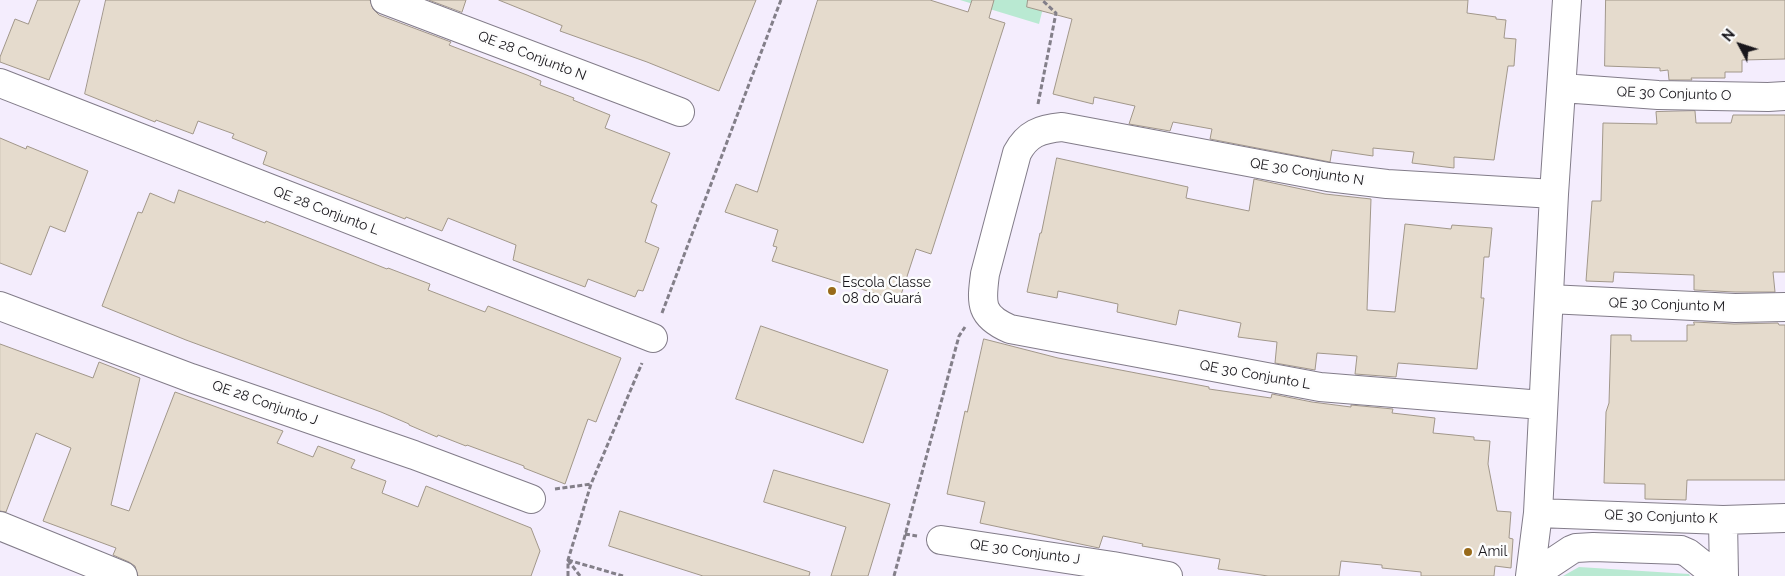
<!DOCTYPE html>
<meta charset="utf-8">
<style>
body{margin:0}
#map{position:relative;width:1785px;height:576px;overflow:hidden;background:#f4edfd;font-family:Raleway,sans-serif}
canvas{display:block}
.north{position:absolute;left:1715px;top:20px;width:50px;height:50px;-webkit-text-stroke:4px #fdfdfd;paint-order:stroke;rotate:310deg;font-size:14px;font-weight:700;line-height:20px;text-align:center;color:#19171c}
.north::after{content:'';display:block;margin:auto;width:18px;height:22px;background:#19171c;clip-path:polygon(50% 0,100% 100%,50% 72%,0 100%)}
</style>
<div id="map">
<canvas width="1785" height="576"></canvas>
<div class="north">N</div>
</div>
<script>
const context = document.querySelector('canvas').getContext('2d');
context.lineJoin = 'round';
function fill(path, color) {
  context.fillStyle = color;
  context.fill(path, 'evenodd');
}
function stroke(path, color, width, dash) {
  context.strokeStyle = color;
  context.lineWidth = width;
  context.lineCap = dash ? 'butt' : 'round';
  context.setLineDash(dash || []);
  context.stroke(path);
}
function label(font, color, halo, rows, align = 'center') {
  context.font = font + ' Raleway,sans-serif';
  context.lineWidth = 5;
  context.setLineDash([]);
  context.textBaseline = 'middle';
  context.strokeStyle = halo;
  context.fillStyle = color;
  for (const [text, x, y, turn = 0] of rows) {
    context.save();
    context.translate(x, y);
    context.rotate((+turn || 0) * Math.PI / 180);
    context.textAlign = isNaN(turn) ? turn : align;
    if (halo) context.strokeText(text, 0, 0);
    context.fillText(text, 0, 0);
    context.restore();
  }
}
fill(new Path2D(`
 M960,0H1045L1039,24Z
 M1579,567L1689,574L1690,576H1563Z`), '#b9e9d2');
const building = new Path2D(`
 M38,0H80L49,80L0,62V57L15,19L28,24Z
 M106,0H370L373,9L379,15L451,42L449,45L527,75L541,81L540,85L574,98L573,100L610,115L605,128L670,153L651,202L657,205L645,242L659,248L643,291L638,290L635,297L588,279L585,287L513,260L516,245L448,218L442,231L406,217L405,219L263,164L267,152L232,138L234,134L198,121L193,134L156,120L155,122L85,94Z
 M429,0H466L462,12Z
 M499,0H756L719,91L647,62L560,31L562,26Z
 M818,0H930L968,12L972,0H994L989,18L1005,23L931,254L916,249L899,301L772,261L777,247L773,246L778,230L725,212L736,184L757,192Z
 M1028,0H1468L1467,13L1496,17V19L1506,20L1504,38L1516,39L1514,66H1508L1494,160L1454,157V168L1412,163L1414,152L1373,148V156L1332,150L1330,162L1210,139L1212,129L1173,122L1170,131L1129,124L1135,106L1094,97L1093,104L1053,94L1072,19L1027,7Z
 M1606,0H1785V59L1742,60V72H1725V78H1691L1692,80H1669L1668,70L1660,71V68L1605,66Z
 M1695,111L1696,123H1731L1733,115H1785V272H1773L1775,292H1735L1694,290V275L1614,272L1613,282L1586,281L1592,201H1601L1603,123L1657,124L1656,112Z
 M0,138L26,149L27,146L88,171L65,232L50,226L31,275L0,263Z
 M1057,158L1188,187L1186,198L1249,211L1254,179L1325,194L1371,199L1367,310L1395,312L1405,224L1451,229L1452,225L1492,228L1489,257H1484L1481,298H1484L1477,369L1398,363L1396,377L1355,374L1357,356L1317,353L1315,370L1275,363L1277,342L1238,337L1241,323L1179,310L1176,325L1117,312L1118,304L1058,291L1057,298L1027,292L1040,233H1041Z
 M179,190L265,223L266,221L387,269L388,268L430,284L428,290L485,312L488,306L621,358L596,422L588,419L565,484L524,468V466L467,445L466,446L438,435L437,437L409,425V424L381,412L186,340L102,306L138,212L142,213L150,193L174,203Z
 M1694,322L1734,324L1778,323L1779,325H1785V480H1687L1686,500L1645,499V484L1604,483L1606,412L1609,403L1611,335H1631V341H1687V325H1694Z
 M761,326L888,370L863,443L736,399Z
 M984,339L1058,358L1209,387V389L1271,398L1272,394L1312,402L1351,407V405L1393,409L1392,413L1435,418L1433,433L1474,437V440L1490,441L1488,464L1497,511L1511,512L1509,538L1513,539L1511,568L1495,566L1494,576H1421V572L1382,568V565L1341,561L1339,576H1268L1218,569L1220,559L1142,546L1143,544L1103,536L1099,548L980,523L985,502L947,494L965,411L967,412Z
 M0,344L93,378L99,362L140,378L111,505L129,511L175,392L283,431L277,443L313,457L318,446L355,460L351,468L386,481L382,493L418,507L426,486L531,528L540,551L531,576H138L135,566L129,562L113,555L116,548L43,521L71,448L36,433L6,512L0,511Z
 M774,470L890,504L868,576H831L846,527L764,502Z
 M620,511L810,572L809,576H703L609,546Z`);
fill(building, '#e5dbcd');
stroke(building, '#a1978a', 1);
const street = new Path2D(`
 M385,0L680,112
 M0,83L653,338
 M1562,88L1658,95L1768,97L1785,96
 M1549,299L1735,308L1785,307
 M0,306L191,378L414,455L531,499
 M1542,405L1320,387L1010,329C980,316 981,304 985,274L1017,153C1027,134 1040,129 1062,127L1328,177L1387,184L1554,194
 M1538,513L1723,520L1785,518
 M1723,520L1724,576
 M0,526L123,576
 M941,540L1113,566L1168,576
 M1530,576L1538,513L1554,194L1567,0
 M1532,576L1571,550L1576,548L1593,547L1681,550L1688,553L1717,576`);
stroke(street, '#827c89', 30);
stroke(new Path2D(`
 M1038,104L1056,13L1042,0
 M662,313L781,0
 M555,489L591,484
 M905,534L917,536
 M568,560L623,576
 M568,560L580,576
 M568,576V560L591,484L642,363
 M894,576L959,336L965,327`), '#837f89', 3, [5, 2.5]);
stroke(street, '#fff', 28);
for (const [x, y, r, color] of [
 [832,291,5,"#986a1a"],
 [1468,552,5,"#986a1a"]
]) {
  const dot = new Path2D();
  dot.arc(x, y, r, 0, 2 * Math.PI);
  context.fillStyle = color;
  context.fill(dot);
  stroke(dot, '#fdfdfd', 2);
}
label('14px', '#19171c', '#fdfdfd', [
 ["QE 28 Conjunto N",532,56,21],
 ["QE 30 Conjunto O",1674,94,2],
 ["QE 30 Conjunto N",1307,172,9],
 ["QE 28 Conjunto L",326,211,21],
 ["QE 30 Conjunto M",1667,305,2],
 ["QE 30 Conjunto L",1255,375,10],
 ["QE 28 Conjunto J",265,403,19],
 ["QE 30 Conjunto K",1661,517,2],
 ["QE 30 Conjunto J",1025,552,8]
]);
label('14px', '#19171c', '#fdfdfd', [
 ["Escola Classe",842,283],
 ["08 do Guará",842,299],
 ["Amil",1478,552]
], 'left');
</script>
